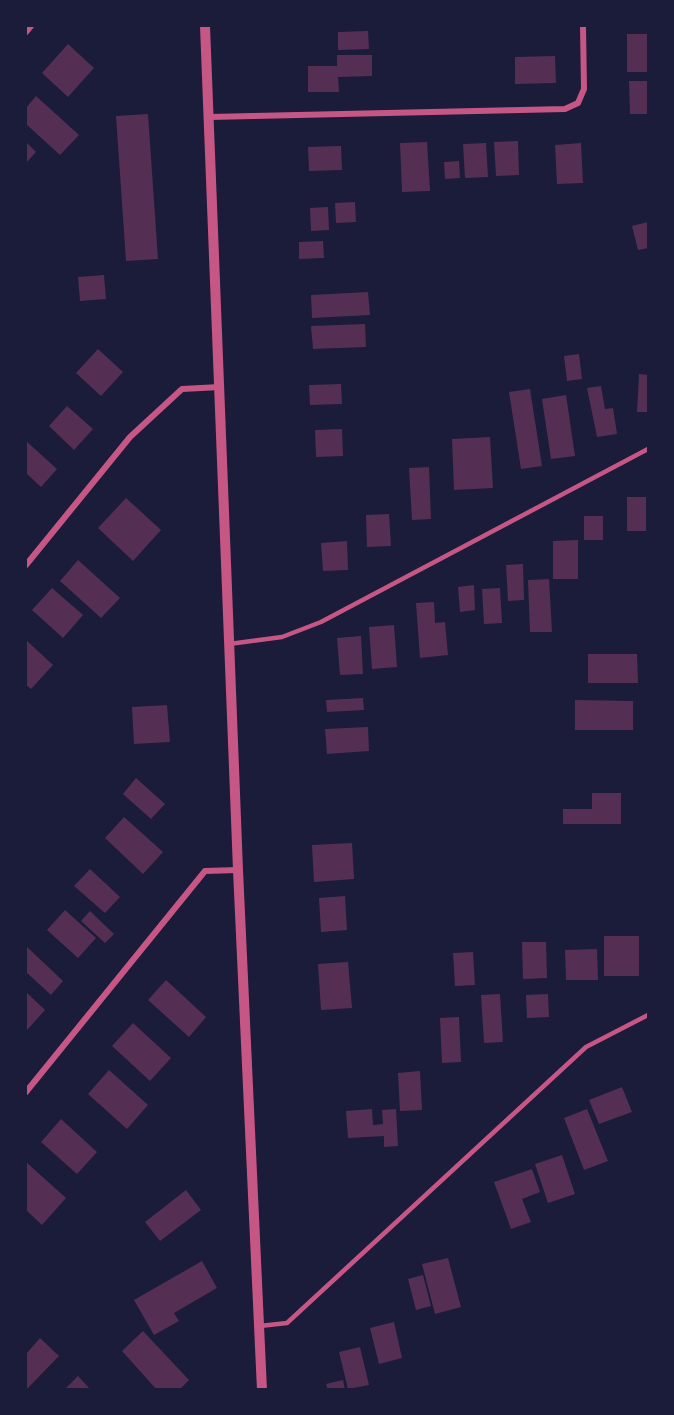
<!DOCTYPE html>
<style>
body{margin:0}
#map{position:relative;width:674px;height:1415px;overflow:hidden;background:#1b1b3a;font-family:"Noto Sans",sans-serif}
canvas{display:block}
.frame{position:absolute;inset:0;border:27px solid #1b1b3a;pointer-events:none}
</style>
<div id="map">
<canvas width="674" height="1415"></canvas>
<div class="frame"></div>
</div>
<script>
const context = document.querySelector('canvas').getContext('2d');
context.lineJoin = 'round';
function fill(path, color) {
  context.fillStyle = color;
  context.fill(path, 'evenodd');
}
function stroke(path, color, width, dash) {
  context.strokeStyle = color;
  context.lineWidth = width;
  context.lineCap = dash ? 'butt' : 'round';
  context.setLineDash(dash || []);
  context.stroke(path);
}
fill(new Path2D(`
 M368,31L369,49L338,50V32Z
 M627,34H648V72H627Z
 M68,44L94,68L68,97L42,73Z
 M337,55H372V76L338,77L339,92H308V66H337Z
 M555,56L556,83L515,84V57Z
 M629,81H648V114H630Z
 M36,96L79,135L60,155L26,124V108Z
 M148,114L158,259L126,261L116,116Z
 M518,141L519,175L496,176L494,142Z
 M26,142L36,152L26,163Z
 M427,142L430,191L402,192L400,143Z
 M486,143L488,177L465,178L463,144Z
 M581,143L583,183L557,184L555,145Z
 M341,146L342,170L309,171L308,147Z
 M459,161L460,178L445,179L444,162Z
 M355,202L356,222L336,223L335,203Z
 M328,207L329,230L311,231L310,208Z
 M648,222V248L638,250L632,226Z
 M323,241L324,258L299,259V242Z
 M104,275L106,299L80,301L78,277Z
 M368,292L370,315L312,318L311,295Z
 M365,324L366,347L313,349L311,326Z
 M98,349L123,372L101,396L76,373Z
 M579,354L582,379L567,381L564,356Z
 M639,374L648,375V412H637Z
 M341,384L342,404L310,405L309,385Z
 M601,386L605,409L613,408L617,434L597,437L587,388Z
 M530,389L542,466L521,469L509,392Z
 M566,395L575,456L551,459L542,399Z
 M67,406L93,429L74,450L49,426Z
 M342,429L343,456L316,457L315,430Z
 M490,437L493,488L454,490L452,439Z
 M26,441L57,469L41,487L26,473Z
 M429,467L431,519L412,520L409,468Z
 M627,497H646V531H627Z
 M126,498L161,530L133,561L98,528Z
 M389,514L391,546L367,547L366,515Z
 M584,516H603V540H584Z
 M578,540V579H553V541Z
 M347,541L348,570L323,571L321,543Z
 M78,560L120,598L101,618L60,581Z
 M523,564L524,600L508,601L506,565Z
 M549,579L552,632H530L528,580Z
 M474,585L475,610L460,612L458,587Z
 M52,588L83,615L63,638L32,610Z
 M500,588L502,623L484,624L482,589Z
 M434,602L435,623L445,622L448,655L420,658L416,603Z
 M394,625L397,667L372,669L369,627Z
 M361,636L363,674L340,675L337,638Z
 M26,640L53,665L31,689L26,685Z
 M588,654H637L638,683H588Z
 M363,698L364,710L327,712L326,700Z
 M575,700L633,701V730H575Z
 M167,705L170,742L134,744L132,707Z
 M368,727L369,751L327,754L325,729Z
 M136,778L165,804L151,819L123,794Z
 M592,793H621V824H563V809H592Z
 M124,817L163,852L143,874L105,838Z
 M352,843L354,879L314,882L312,845Z
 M90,869L120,897L105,913L74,886Z
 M345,896L347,930L321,932L319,898Z
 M65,910L96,938L78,958L47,930Z
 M90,911L114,934L105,943L81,921Z
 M604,936H639V976H604Z
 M522,942H546L547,978L523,979Z
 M26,946L63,981L51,995L26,972Z
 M597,949L598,980H566L565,950Z
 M473,952L475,985L455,986L453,953Z
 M348,962L352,1008L321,1010L318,964Z
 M166,980L206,1017L189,1037L148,1000Z
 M26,992L45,1010L27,1030L26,1028Z
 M500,994L503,1042L484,1043L481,995Z
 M548,994L549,1017L527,1018L526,995Z
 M459,1017L461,1062L442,1063L440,1018Z
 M133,1023L171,1058L150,1081L112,1046Z
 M109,1070L148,1105L127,1129L88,1094Z
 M420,1071L422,1110L400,1111L398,1073Z
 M622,1087L632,1112L599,1124L589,1100Z
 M372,1109L373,1125L383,1124L382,1110L396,1109L398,1146L384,1147V1136L348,1138L346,1111Z
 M587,1109L608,1161L584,1170L564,1118Z
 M61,1119L97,1152L77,1174L41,1142Z
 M562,1155L575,1194L548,1203L535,1164Z
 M26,1162L66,1198L42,1225L26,1210Z
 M532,1169L540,1192L522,1199L531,1222L511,1229L494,1182Z
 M186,1190L201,1210L160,1241L145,1222Z
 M448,1258L461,1307L435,1314L422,1264Z
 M202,1261L217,1288L174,1313L179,1321L154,1335L134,1300Z
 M423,1275L431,1306L416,1310L408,1279Z
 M394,1322L402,1358L379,1364L370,1328Z
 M143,1331L189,1380L179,1390H157L122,1351Z
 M40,1338L59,1356L26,1390V1354Z
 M360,1347L369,1385L348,1389L339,1352Z
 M78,1376L91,1390H64Z
 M343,1380L345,1390H328L326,1384Z`), '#542f53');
stroke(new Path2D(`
 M229,644L282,637L321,622L648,449
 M260,1326L287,1323L586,1047L648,1015`), '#c65784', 4.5);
stroke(new Path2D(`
 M26,32L31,26
 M209,117L565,109L578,103L584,89L583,26
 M26,565L130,437L182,389L220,387
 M26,1092L205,871L238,870`), '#c65784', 6);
stroke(new Path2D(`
 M205,26L238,870L262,1390`), '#c65784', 10);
</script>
